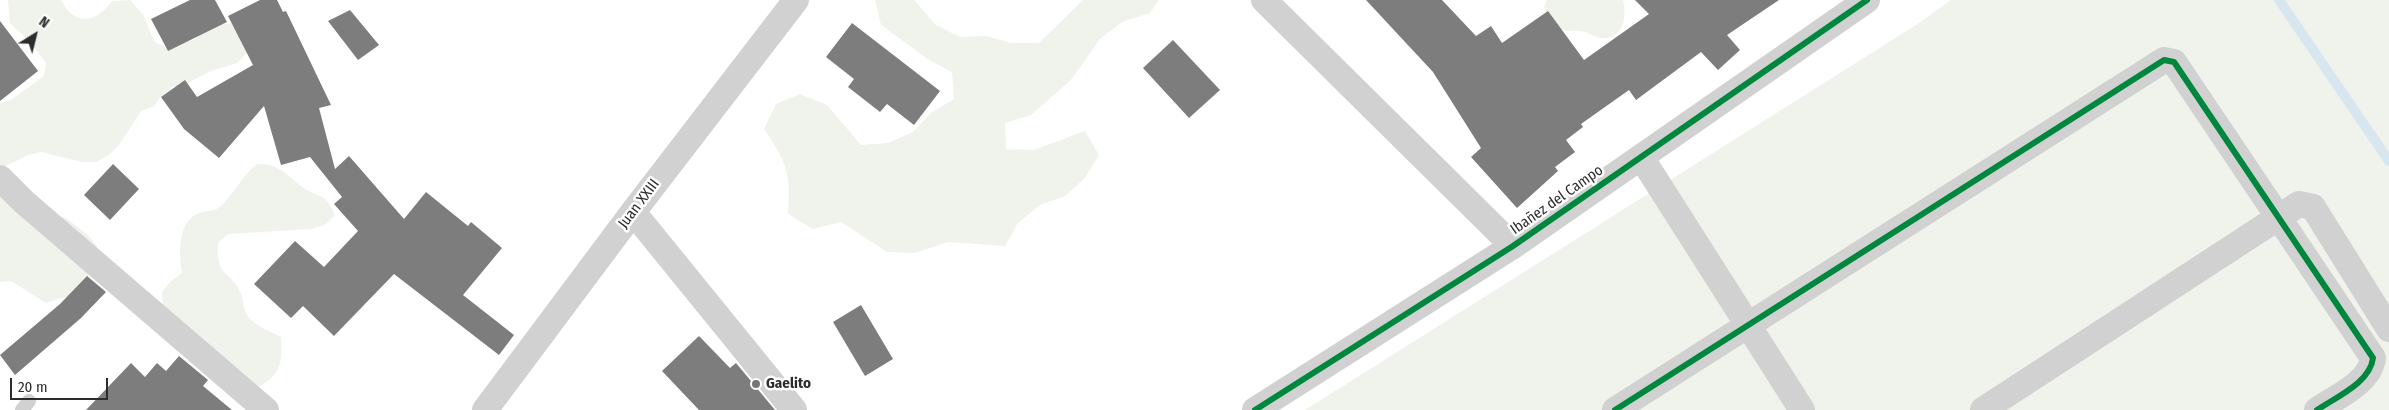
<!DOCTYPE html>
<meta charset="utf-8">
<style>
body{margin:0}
#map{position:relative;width:2389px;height:410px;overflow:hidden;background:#fff;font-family:"Fira Sans Condensed",sans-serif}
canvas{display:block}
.north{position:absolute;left:10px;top:10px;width:50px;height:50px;-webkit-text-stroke:4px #fff;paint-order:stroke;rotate:36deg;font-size:14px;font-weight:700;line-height:20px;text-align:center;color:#2c2c2c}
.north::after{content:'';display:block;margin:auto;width:18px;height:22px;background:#2c2c2c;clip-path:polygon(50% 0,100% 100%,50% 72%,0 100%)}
.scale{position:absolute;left:10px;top:378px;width:98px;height:22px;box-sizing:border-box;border:2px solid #2c2c2c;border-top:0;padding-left:6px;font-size:15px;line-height:18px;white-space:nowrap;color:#2c2c2c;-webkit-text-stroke:4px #fff;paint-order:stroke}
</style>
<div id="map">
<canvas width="2389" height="410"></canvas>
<div class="north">N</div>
<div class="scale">20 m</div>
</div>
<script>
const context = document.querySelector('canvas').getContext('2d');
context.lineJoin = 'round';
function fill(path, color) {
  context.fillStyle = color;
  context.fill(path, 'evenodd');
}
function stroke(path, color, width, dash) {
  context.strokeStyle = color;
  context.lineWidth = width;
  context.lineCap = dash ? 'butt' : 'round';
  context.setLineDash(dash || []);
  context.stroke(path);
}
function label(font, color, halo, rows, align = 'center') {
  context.font = font + ' "Fira Sans Condensed",sans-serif';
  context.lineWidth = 5;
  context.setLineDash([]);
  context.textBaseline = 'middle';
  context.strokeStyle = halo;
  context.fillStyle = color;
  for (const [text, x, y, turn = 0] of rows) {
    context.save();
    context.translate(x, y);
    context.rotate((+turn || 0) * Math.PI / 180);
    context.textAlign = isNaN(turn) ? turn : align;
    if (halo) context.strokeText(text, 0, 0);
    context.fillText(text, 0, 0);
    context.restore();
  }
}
fill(new Path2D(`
 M8,0H61C75,27 96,23 112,1L130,0L143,15L155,42L167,48L193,40L214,24H229L242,19L252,40L246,54L237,63L211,71L186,84L172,87L162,95L154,106L141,111L119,145L109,155L96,162H82L41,152L28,155L4,167L0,165V103L11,100L44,76L46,63L30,42L10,23Z
 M875,0H914L936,25L960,37L987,36L1011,43H1039L1083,0H1159L1150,13L1122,22L1100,39L1070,81L1031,115L1005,123L1006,149L1034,150L1085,131L1099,155L1085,178L1065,196L1040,205L1018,223L1005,246L948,242L915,253L887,252L841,222L813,229L788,214C791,173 787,163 764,129L776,104L800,94L827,105L861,145L888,143L913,132L931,113L954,99L952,72L929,60L881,25Z
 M1547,0H1623C1627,18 1624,40 1600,38C1595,37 1591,34 1586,32C1578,30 1567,32 1559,29C1550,25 1547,15 1544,7Z
 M1951,0H2389V410H1305L1916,25Z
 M257,164C282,164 285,175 304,188C320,200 324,190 335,215L325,225L311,229L228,234L218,243C216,282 232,269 241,294C244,302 243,312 250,319C258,327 272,332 281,337C282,363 282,373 259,387L163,307L162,292L171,281L182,273C179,255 177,223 197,214C207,209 214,214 224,203C236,190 243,175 257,164Z
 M0,188L26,207L66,218L88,235L97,246L100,261L74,294L46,303L11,281L0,282Z`), '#f0f3eb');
stroke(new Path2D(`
 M2279,0L2389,161`), '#d8e7ef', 10);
fill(new Path2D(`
 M190,0H215L227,22L168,51L151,19Z
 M260,0H277L283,12L286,11L331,105L319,108L335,169L349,156L404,219L426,192L468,226L471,222L502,248L463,295L514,335L499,355L394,274L334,336L303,306L291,318L254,284L295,241L324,267L358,231L334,204L342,197L310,157L281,165L264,106L219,158L184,129L161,97L185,80L197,97L253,65L228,16Z
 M1366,0H1442L1476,36L1491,26L1502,43L1548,11L1584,60L1649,14L1635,0H1779L1727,35L1740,50L1718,70L1701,52L1636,100L1629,90L1581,124L1583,127L1566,140L1575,152L1555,167L1558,171L1517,208L1471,157L1481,148L1433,72Z
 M350,10L379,45L358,60L328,21Z
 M0,21L38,71L0,101Z
 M852,23L940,91L914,125L887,104L880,112L848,87L854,79L826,57Z
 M1173,40L1220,90L1189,118L1143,68Z
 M113,164L139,189L110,220L84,195Z
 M87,276L106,292L81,318L15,375L0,355L60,304Z
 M861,305L893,359L865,376L833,322Z
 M699,336L730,368L736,363L775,410H699L662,371Z
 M179,356L208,380L203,386L232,410H86L131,363L145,377L157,363L166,371Z`), '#7d7d7d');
stroke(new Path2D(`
 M22,410L29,401`), '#d1d1d1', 14);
stroke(new Path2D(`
 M1264,0L1513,246
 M1641,157L1802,410
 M0,178L24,202L266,410
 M633,212L794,410
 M485,410L633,212L796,0
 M1255,410L1513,246L1867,0
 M1615,410L2164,60L2174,62L2373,358C2370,383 2336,397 2317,410
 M1983,410L2299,204L2313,207L2389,329`), '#d1d1d1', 26);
stroke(new Path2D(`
 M1255,410L1513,246L1867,0
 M1615,410L2164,60L2174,62L2373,358C2370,383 2336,397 2317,410`), '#00873e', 6);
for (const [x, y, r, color] of [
 [756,384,5,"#767676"]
]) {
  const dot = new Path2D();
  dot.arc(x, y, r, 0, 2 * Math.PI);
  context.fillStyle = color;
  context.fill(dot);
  stroke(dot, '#fff', 2);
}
label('15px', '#2c2c2c', '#fff', [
 ["Ibañez del Campo",1557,200,-35],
 ["Juan XXIII",639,204,-53]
]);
label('bold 15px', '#2c2c2c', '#fff', [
 ["Gaelito",766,384]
], 'left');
</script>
